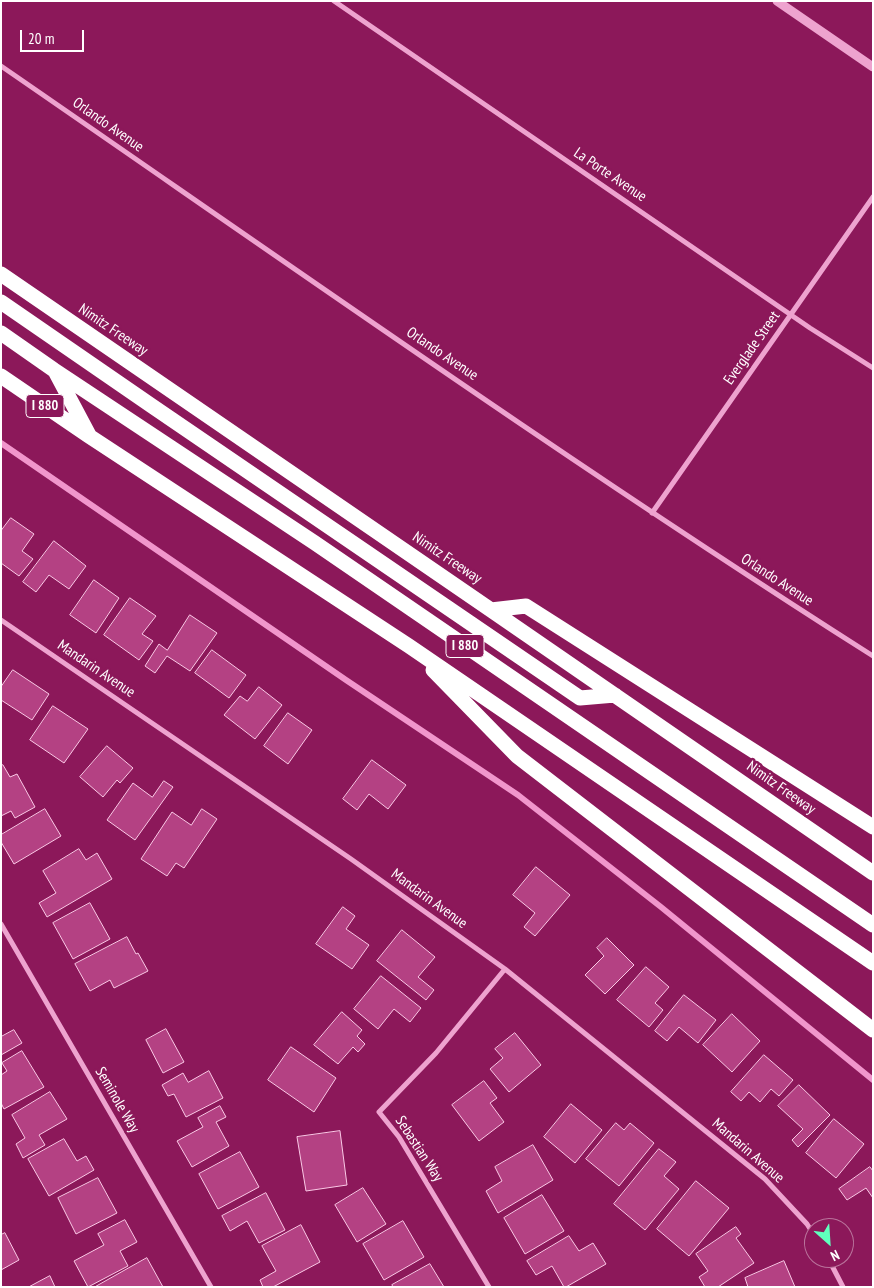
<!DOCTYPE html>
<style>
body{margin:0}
#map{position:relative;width:874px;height:1288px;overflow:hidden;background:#8c185a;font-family:"PT Sans Narrow",sans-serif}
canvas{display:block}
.frame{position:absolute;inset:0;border:2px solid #fff;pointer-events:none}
.north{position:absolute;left:804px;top:1218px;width:50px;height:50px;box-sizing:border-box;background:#8c185a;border:1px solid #ba749c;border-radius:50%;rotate:154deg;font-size:14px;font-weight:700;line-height:20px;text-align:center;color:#fff}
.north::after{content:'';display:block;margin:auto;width:18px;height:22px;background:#60ffbd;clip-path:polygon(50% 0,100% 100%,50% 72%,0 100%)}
.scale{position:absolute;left:20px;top:30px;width:64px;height:22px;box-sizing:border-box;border:2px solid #fff;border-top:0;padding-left:6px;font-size:15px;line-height:18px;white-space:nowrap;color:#fff;-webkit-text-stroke:4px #8c185a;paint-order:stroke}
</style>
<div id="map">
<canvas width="874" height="1288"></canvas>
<div class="frame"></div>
<div class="north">N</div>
<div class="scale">20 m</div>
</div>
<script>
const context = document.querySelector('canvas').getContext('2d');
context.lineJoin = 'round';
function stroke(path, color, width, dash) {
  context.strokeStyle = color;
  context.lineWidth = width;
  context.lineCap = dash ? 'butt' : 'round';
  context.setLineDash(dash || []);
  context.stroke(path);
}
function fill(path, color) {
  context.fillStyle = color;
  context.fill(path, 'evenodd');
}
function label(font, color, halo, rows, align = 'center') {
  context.font = font + ' "PT Sans Narrow",sans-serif';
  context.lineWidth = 5;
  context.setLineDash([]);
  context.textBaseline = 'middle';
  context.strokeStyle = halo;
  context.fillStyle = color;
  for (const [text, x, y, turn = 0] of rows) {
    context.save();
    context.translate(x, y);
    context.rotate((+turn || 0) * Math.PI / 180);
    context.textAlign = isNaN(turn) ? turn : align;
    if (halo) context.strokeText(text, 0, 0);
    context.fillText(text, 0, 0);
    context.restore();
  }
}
stroke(new Path2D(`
 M1,443L346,680L518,795L661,907L873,1080`), '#f196cc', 6);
const building = new Path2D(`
 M11,518L34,534L22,551L33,559L19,576L1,563V531Z
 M54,541L86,566L69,589L49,575L36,592L23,582Z
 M94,580L119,598L96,633L70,615Z
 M130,598L156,616L142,634L153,641L139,660L104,635Z
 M190,615L217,633L190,671L167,656L155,673L145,666L159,644L167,650Z
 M212,650L246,675L229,698L195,673Z
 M13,670L49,694L32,720L1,700V687Z
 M259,687L282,705L255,739L224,715L240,696L247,701Z
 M53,706L88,729L64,763L30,740Z
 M288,713L312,730L288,764L264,746Z
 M107,746L133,768L120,783L117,780L103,797L80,777Z
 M372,760L406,785L388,809L369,794L357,810L343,799Z
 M3,765L10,777L17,774L35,807L15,818L11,811L1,816V766Z
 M164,781L173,787L135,840L107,820L133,783L152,797Z
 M45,809L61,836L14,864L1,842V835Z
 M202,809L217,819L184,868L176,863L167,876L141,859L172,812L191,825Z
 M79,849L86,860L97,853L112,879L47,917L39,903L56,893L43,871Z
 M536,867L570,895L535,936L524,927L535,913L513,895Z
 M90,903L110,939L73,959L53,923Z
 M343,907L355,916L346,929L369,945L352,969L316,944Z
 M402,930L435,957L418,977L434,990L426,1000L377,961Z
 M127,937L136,954L138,953L148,971L114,988L110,980L90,991L75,964Z
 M607,938L634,965L605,994L585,975L604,956L597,948Z
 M646,967L669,987L655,1003L663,1010L649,1027L617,1000Z
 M381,976L421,1008L410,1022L394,1009L378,1029L354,1009Z
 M684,995L716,1020L698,1043L679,1027L667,1041L655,1031Z
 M342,1012L362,1030L357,1036L365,1044L358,1052L353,1047L338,1064L314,1045Z
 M732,1014L760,1041L732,1072L703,1045Z
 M166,1029L184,1062L163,1073L146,1040Z
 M14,1030L22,1043L1,1055V1037Z
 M515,1033L541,1065L509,1092L490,1069L503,1058L495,1049Z
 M291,1047L336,1078L314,1112L268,1080Z
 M22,1051L44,1087L4,1109L1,1103V1075L7,1071L2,1063Z
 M764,1055L793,1080L779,1096L771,1089L760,1102L749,1092L741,1101L731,1092Z
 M209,1071L223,1098L186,1117L174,1094L168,1096L162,1085L183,1073L188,1082Z
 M484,1081L497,1098L490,1103L504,1122L479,1141L452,1105Z
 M799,1085L830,1115L798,1147L792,1140L803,1129L778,1106Z
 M50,1092L67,1119L39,1135L45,1145L23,1158L16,1144L25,1138L12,1115Z
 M571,1104L602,1130L575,1163L544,1137Z
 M220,1106L226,1117L216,1122L229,1146L192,1167L177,1141L203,1127L198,1118Z
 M834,1119L864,1144L836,1178L806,1153Z
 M616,1123L624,1130L630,1123L654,1143L619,1186L586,1159Z
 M340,1131L347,1185L306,1191L297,1137Z
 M64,1139L77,1161L86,1156L94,1170L49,1196L28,1159Z
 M533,1145L553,1180L498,1213L486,1191L502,1181L495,1167Z
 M659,1149L676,1162L664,1176L679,1189L645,1230L614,1204Z
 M240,1152L259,1187L218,1209L199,1174Z
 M870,1167L873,1171V1198L866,1188L847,1200L839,1189Z
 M98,1178L117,1213L76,1234L58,1198Z
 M696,1181L729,1208L689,1256L657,1229Z
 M363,1188L386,1224L357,1242L335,1205Z
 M266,1193L285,1230L259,1243L247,1221L230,1231L222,1216Z
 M542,1195L564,1231L525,1254L504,1218Z
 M125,1220L137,1242L120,1251L128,1266L88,1287L74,1261L104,1245L98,1234Z
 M403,1221L424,1257L384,1280L363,1244Z
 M301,1225L320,1262L273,1287H263L260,1280L276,1271L262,1246Z
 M736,1227L741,1234L736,1238L754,1263L718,1287H705L699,1277L708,1271L696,1254Z
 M5,1233L19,1260L1,1270V1235Z
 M569,1236L579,1251L593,1243L606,1264L566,1287H564L552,1266L536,1275L527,1261Z
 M147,1258L163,1287H95Z
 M784,1261L795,1287H748L745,1278Z
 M430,1264L444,1287H393L392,1285Z
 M50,1276L55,1287H29Z`);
fill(building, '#b44183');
stroke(building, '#fac9e6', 1);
stroke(new Path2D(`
 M334,1L810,328L873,368
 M1,66C290,265 577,468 873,656
 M652,513L873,197
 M1,620L351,859L505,969L765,1179L807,1224L814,1235
 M1,924L211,1287
 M828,1258L843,1287
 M489,1287L399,1137L379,1112L436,1053L505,969`), '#eea3cf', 5);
stroke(new Path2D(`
 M777,1L873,67`), '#eea3cf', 9);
stroke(new Path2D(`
 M1,274L491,610L873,873
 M1,302L152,406L580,698L615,695
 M1,333L54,370L315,543L873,925
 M55,371L89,435
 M1,376L89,436L409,646L873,963
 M491,610L526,606L873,827
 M433,670L517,756L873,1030`), '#fff', 15);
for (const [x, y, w] of [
 [45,406,38],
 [465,646,38]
]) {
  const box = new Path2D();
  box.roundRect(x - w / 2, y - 11.5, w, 23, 4);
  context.fillStyle = '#8c185a';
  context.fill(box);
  stroke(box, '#fff', 1);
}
label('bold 14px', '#fff', null, [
 ["I 880",45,406],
 ["I 880",465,646]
]);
label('15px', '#fff', '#8c185a', [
 ["Orlando Avenue",108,125,35],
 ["La Porte Avenue",610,175,34],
 ["Nimitz Freeway",113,330,34],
 ["Everglade Street",752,348,-55],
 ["Orlando Avenue",442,354,34],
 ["Nimitz Freeway",447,558,34],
 ["Orlando Avenue",777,580,33],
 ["Mandarin Avenue",96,669,34],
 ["Nimitz Freeway",781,788,35],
 ["Mandarin Avenue",429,899,36],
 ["Seminole Way",117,1100,60],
 ["Sebastian Way",419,1149,57],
 ["Mandarin Avenue",748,1151,41]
]);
</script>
